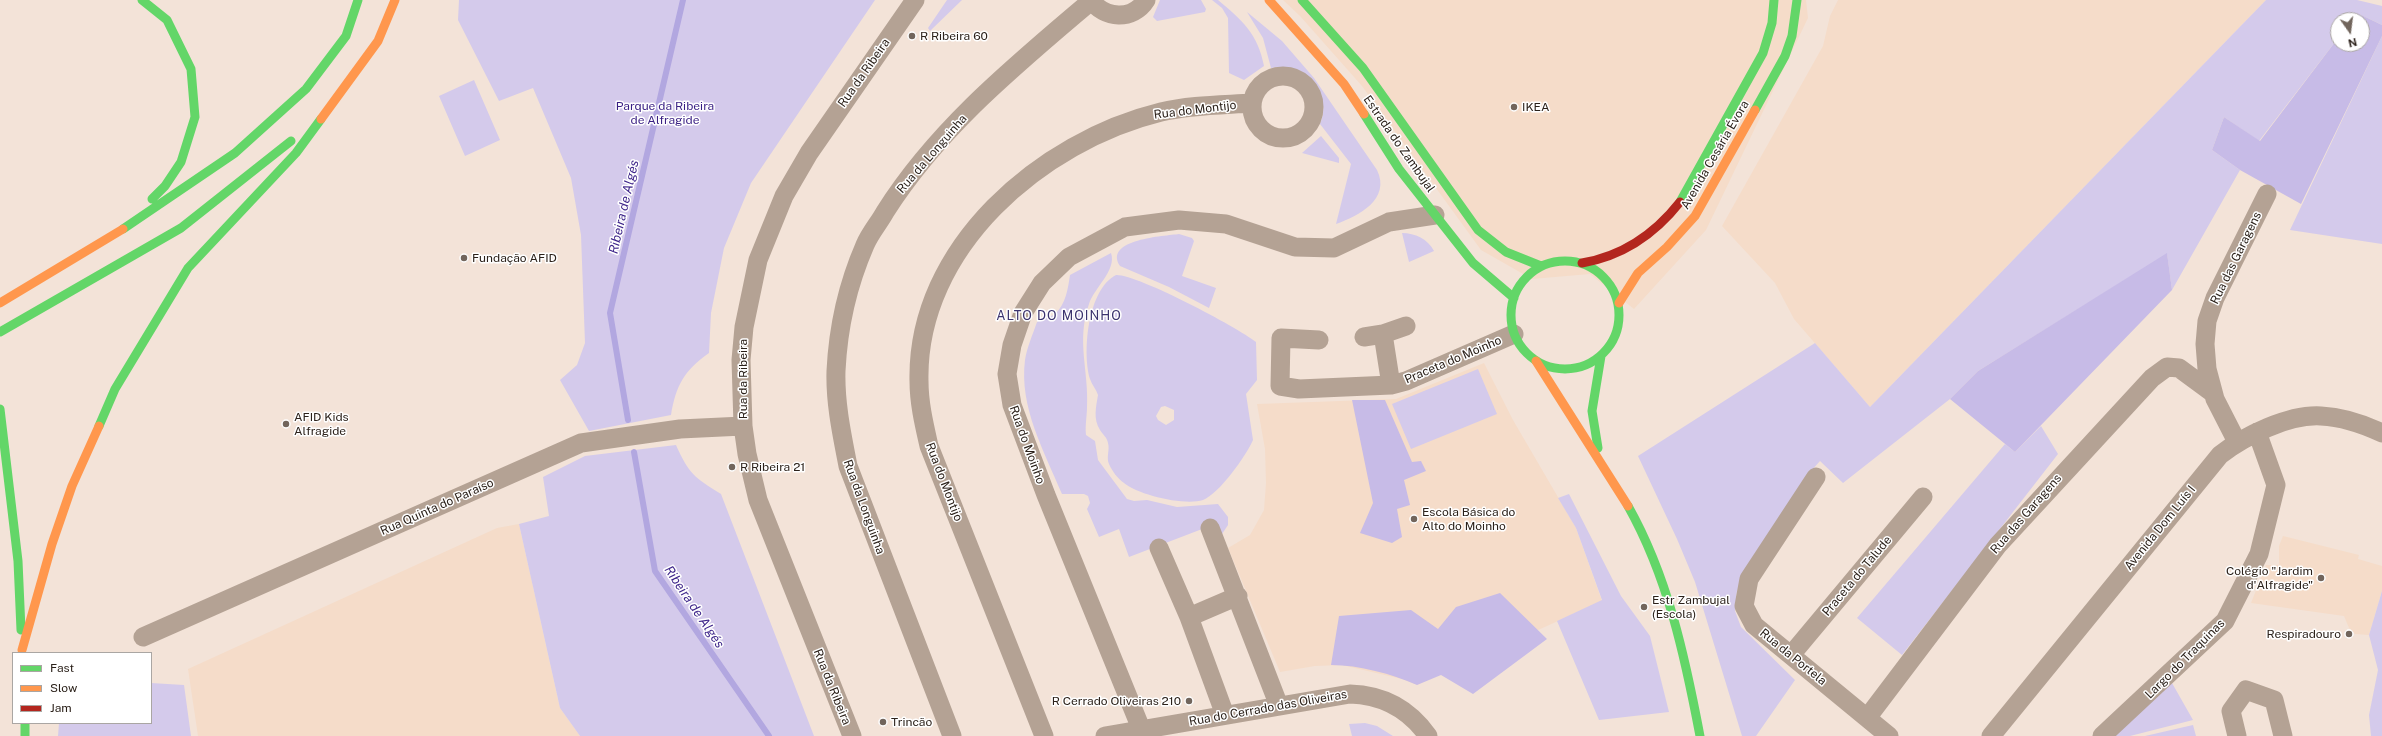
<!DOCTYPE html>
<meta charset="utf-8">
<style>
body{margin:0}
#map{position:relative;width:2382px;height:736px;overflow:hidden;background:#f3e3d8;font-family:"Public Sans",sans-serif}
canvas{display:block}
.legend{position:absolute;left:12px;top:652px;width:140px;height:72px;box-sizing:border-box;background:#fff;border:1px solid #aaa6a3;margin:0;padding:5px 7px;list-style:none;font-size:12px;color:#2b211a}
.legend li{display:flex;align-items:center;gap:8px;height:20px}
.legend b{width:20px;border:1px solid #aaa6a3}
.north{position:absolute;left:2330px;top:12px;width:40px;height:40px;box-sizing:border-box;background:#fff;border:1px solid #aaa6a3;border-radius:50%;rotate:166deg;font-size:11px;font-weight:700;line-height:16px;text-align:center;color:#2b211a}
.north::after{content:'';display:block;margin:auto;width:14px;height:18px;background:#71655c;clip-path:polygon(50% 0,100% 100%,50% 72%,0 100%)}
</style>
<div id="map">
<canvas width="2382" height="736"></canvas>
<ul class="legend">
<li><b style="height:5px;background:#63d668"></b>Fast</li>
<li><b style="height:5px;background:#ff974d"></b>Slow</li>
<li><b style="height:5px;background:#b3261e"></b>Jam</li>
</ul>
<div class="north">N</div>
</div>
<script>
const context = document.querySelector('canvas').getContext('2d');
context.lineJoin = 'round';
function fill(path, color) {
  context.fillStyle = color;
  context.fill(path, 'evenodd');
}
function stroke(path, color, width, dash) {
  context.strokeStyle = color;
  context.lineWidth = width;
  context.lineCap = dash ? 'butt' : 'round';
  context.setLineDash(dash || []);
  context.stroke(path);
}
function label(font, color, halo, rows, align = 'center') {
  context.font = font + ' "Public Sans",sans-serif';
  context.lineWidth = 3;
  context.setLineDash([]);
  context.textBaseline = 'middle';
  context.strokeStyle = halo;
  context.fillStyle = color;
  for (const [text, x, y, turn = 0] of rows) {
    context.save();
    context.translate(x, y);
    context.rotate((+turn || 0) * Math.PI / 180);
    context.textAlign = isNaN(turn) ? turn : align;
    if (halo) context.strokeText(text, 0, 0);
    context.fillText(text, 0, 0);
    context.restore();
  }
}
fill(new Path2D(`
 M1283,0H1806L1808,18L1706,230L1634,309L1590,274L1532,279L1481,250L1362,86L1300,16Z
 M1838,0H2266L1870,407L1794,319L1775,283L1722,226L1823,46L1830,16Z
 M1484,363L1513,420L1576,528L1602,601L1417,685L1402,679L1342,665L1315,666L1280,672L1228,548L1250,535L1264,510L1266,483L1265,449L1257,404L1396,399Z
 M519,524L560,708L580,736H198L188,669L497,528Z
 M2283,536L2359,555L2358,559L2382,566V591L2369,635L2355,634L2349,628L2344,616L2251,603L2266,565H2279V546Z`), '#f5dcc9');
fill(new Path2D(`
 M459,0H875L751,183L724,248L711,313L709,353C684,371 676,385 671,415L589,431L560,380L577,365L585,343L581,235L571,178L533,88L499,101L458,20Z
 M947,0H962L930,31L928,28Z
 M1160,0H1201L1206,9L1205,12L1157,21L1153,17Z
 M1212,0H1218C1242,20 1258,34 1264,66L1244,80L1229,73L1228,18L1222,8Z
 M2266,0H2357L2382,6V25L2357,13L2352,20H2338V38L2259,141L2224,117L2212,150L2240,170L2172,290L2167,254L1978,371L1950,399L1843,483L1820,461L1811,471L1737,591L1735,611L1741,627L1795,680L1756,736H1742L1695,582L1677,539L1638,456L1815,343L1870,407Z
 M1247,12L1282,41L1314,78L1377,170C1391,199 1359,216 1336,224L1351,164L1320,124C1334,93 1302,62 1271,68L1263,38Z
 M2382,36V244L2290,230Z
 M474,80L500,140L465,156L439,96Z
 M1321,136L1339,158V163L1302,153Z
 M1402,233C1415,233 1428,239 1434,251L1409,262Z
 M1179,234L1192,238L1194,241L1182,276L1216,288L1209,308L1169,287L1120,266C1103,239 1165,236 1179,234Z
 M1111,253C1117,270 1094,288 1089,304C1076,341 1089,371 1087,407C1087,416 1085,425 1086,435L1095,441L1098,460L1127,499L1134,501L1147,500L1177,507L1218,504L1228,517V525L1220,537L1210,526L1129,557L1119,529L1099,537L1087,509L1090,503L1088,496L1084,494H1062C1044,451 1019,407 1025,360C1027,347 1033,334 1037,322C1042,318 1049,318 1055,314C1066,304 1068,288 1070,275Z
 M1116,275C1137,274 1237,327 1256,342L1257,380L1246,394L1253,440C1246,456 1219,494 1203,500C1185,506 1138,495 1124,483C1118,479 1112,471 1109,464C1106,457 1110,450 1108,443C1107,437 1103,435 1100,430C1093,419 1096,407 1098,395C1096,389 1092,385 1090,379C1082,351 1088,289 1116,275ZM1165,406L1174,410V420L1166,425L1158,420L1156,416L1161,407Z
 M1478,369L1497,414L1411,449L1392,404Z
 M2041,426L2058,454L1902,655L1857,618L2005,444L2015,452Z
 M676,445C689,474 694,477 721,494L814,736H580L560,708L519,524L549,516L543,477L585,456Z
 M1569,494L1621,596L1650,636L1669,712L1599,720L1557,621L1602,600L1576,528L1558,498Z
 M2382,591V736H2371L2369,715L2378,670L2369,635Z
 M151,683L184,685L191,736H58L59,723H151Z
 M2172,683L2193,720L2130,736H2114Z
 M1365,723L1377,726L1393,736H1352L1349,724Z
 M2193,725L2196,736H2145Z`), '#d4caeb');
fill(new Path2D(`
 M2357,13L2382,25V36L2301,204L2240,170L2212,150L2224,117L2260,141L2338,38V44H2362V20H2352Z
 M2167,253L2172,290L2015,452L1950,399L1978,371Z
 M1352,400H1385L1412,462L1421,461L1426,471L1404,480L1410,505L1397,509L1402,537L1392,543L1360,533L1373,503Z
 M1500,593L1547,639L1473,694L1441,675L1417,685C1392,674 1359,665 1331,665L1339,616L1411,610L1438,629L1456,607Z`), '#c7bbe7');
stroke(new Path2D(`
 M628,420L610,313L683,0
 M634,452L655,571L769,736`), '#b2a7e0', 6);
stroke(new Path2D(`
 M1091,0C1104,19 1133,21 1146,0
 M1252 107a31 31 0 1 1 62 0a31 31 0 1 1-62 0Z
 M1383,334L1406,326
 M1364,337L1383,334L1391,385
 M1319,340L1281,338L1280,386L1299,389L1391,385L1406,381L1514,334
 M2237,442L2215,399L2207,369L2205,344L2207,321L2215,298L2267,194
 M1816,477L1749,579L1744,606L1754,625L1889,736
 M1210,528L1279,706
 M1159,548L1189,617L1225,715
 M1189,617L1238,596
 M143,637L581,443L680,429L743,426
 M1791,655L1923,497
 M1867,718L1998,545L2152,378L2167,367L2179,368L2213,393
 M852,736L758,500L747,454L743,426L741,360L744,327L758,260L784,196L809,153L915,0
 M952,736L848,466C842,435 835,403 836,371C838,329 848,284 865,245C870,233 879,223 885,212C938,128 1017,64 1091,1
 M1044,736L929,446C924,424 919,403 919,381C916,247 1042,141 1161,112C1190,105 1222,105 1252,103
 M1105,736L1350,694C1383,695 1409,709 1428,736
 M1144,736L1046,495L1012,405L1007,374L1012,345L1023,313L1042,283L1069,257L1125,227L1179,220L1226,224L1295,247L1334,248L1389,222L1435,215
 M1991,736L2220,455C2244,436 2289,414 2321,416C2342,417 2363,424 2382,433
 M2102,736L2225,621L2259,554L2276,485L2257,432
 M2237,736L2231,711L2246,690L2274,700L2283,736`), '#b4a294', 19);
stroke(new Path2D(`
 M142,0L167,20L191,69L195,117L181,162L165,186L152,199
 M1302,0L1363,68L1478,230L1506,252L1541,266
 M1755,110L1785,56L1792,36L1797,0
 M1364,114L1399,169L1473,263L1514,298
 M1680,202L1763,53L1772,23L1774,0
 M123,229L235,153L306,89L346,36L358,0
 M1511 315a54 54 0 1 1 108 0a54 54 0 1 1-108 0Z
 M0,332L181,228L291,141
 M0,409L18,561L21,630
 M99,426L115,389L188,268L296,153L321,119
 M1598,448L1592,411L1601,356
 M1628,506C1668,577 1685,657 1700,736
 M25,723V736`), '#63d668', 9);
stroke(new Path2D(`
 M1269,0L1344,84L1364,114
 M321,119L378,41L395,0
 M0,303L123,229
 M1619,303L1638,273L1667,247L1695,216L1755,110
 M1536,361L1628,506
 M22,650L52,544L72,486L99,426`), '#ff974d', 9);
stroke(new Path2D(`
 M1582,263C1623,256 1654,235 1680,202`), '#b3261e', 9);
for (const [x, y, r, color] of [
 [912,36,4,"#71655c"],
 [1514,107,4,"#71655c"],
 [464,258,4,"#71655c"],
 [286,424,4,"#71655c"],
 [732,467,4,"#71655c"],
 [1414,519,4,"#71655c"],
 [2321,578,4,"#71655c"],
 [1644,607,4,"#71655c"],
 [2349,634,4,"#71655c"],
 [1189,701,4,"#71655c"],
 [883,722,4,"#71655c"]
]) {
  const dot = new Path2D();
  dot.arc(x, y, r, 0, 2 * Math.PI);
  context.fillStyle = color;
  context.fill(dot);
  stroke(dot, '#fff', 1.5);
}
label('12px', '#2b211a', '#fff', [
 ["R Ribeira 60",920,36],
 ["IKEA",1522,107],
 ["Fundação AFID",472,258],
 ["AFID Kids",294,417],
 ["Alfragide",294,431],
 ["R Ribeira 21",740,467],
 ["Escola Básica do",1422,512],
 ["Alto do Moinho",1422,526],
 ["Colégio \"Jardim",2313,571,"right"],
 ["d'Alfragide\"",2313,585,"right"],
 ["Estr Zambujal",1652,600],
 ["(Escola)",1652,614],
 ["Respiradouro",2341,634,"right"],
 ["R Cerrado Oliveiras 210",1181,701,"right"],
 ["Trincão",891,722]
], 'left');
label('12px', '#2b211a', '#fff', [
 ["Rua da Ribeira",864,73,-55],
 ["Rua do Montijo",1195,110,-7],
 ["Estrada do Zambujal",1399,144,55],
 ["Rua da Longuinha",932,154,-49],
 ["Avenida Cesária Évora",1715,155,-60],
 ["Rua das Garagens",2236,258,-64],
 ["Praceta do Moinho",1453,360,-23],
 ["Rua da Ribeira",743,379,-90],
 ["Rua do Moinho",1027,445,70],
 ["Rua do Montijo",944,482,69],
 ["Rua Quinta do Paraíso",437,507,-24],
 ["Rua da Longuinha",864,507,70],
 ["Rua das Garagens",2026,514,-49],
 ["Avenida Dom Luís I",2160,528,-51],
 ["Praceta do Talude",1857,576,-50],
 ["Rua da Portela",1793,657,39],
 ["Largo do Traquinas",2185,659,-45],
 ["Rua da Ribeira",832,687,68],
 ["Rua do Cerrado das Oliveiras",1268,708,-10]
]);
label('12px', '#391e83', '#fff', [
 ["Parque da Ribeira",665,106],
 ["de Alfragide",665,120]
]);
label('italic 13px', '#3e258a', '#fff', [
 ["Ribeira de Algés",624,207,-77],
 ["Ribeira de Algés",694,607,56]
]);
context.letterSpacing = '1px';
label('13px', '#3b326e', '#fff', [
 ["ALTO DO MOINHO",1059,316]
]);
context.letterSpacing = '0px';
</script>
